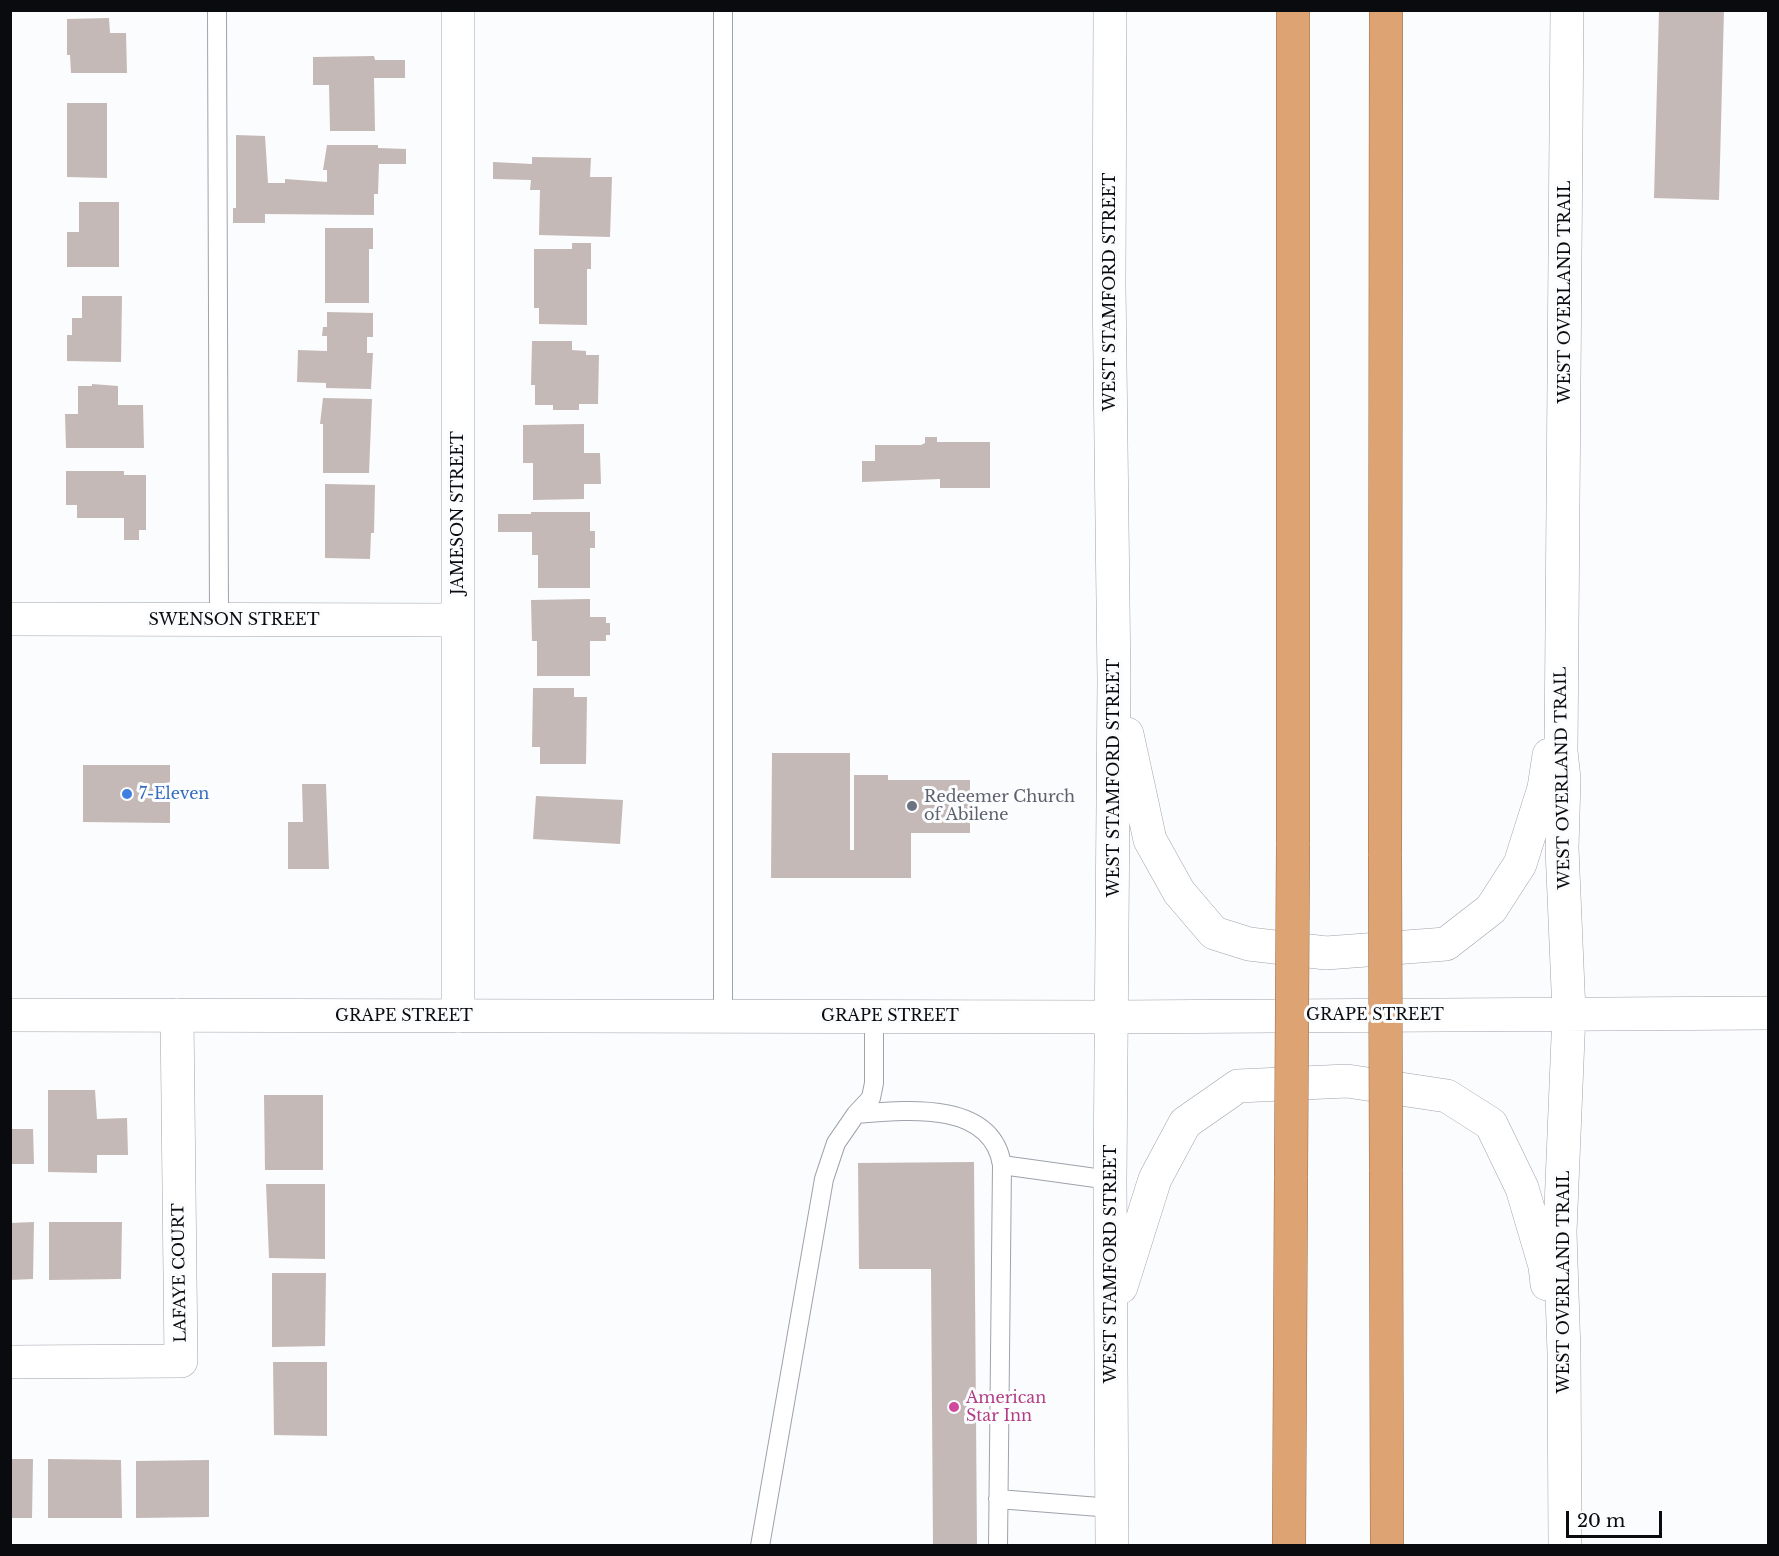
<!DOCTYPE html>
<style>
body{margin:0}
#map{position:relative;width:1779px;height:1556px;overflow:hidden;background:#fbfcfd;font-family:"Libre Baskerville",serif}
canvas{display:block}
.frame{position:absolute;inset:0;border:12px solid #0a0b0e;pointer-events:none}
.scale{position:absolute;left:1566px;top:1511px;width:96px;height:27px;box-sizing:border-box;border:3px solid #0a0b0e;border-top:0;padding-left:8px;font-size:18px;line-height:21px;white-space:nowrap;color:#0a0b0e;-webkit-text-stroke:4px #fbfcfd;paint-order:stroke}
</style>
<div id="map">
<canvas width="1779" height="1556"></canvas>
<div class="frame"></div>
<div class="scale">20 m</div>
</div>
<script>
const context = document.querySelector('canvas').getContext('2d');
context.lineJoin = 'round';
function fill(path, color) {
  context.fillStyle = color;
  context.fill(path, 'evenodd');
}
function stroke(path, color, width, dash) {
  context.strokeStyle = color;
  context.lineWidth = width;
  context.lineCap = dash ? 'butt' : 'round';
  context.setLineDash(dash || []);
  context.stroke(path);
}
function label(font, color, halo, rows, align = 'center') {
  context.font = font + ' "Libre Baskerville",serif';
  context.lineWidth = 6;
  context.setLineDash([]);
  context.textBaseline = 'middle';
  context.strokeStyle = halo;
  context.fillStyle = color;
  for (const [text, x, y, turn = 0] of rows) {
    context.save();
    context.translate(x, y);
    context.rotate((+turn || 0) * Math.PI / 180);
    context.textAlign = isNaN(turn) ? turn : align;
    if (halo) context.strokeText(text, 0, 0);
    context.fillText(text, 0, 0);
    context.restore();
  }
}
fill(new Path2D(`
 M1659,10H1724L1719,200L1654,198Z
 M109,18L110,33H126L127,73H71L70,55H67V19Z
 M374,56L375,60H405V78H374L375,131H330L329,85H313V57Z
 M67,103H107V178L67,177Z
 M236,135L265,136L268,183H285V179L327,182V170H323L327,145H378V148L406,149V164H379L378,194H374V215L265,214V223H233V208H236Z
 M532,157L591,158L590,177H612L610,237L539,235L540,190H530L531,180L493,179V162L532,164Z
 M79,202H119V267H67V232H79Z
 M325,228H373V249H369V303H325Z
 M572,243H591V269H587V325L539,324V308H534V249H572Z
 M82,296H122L121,362L67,361V335H72V318H82Z
 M327,312L373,313V337H367V353H373L371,389L326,388V383L297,382L298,350L327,351V336H322L323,327H327Z
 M532,341H572V350L586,351V355H599L598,404H579V410H553V405H535V385H531Z
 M92,384L118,386V405H143L144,448H66L65,414H78V386H92Z
 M323,398L372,399L369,473H323V424H320Z
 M584,424V453H600L601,484H584V499L533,500V463H523V425Z
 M925,437H937V442H990V488H940V479L862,482V461H875V445H921L925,443Z
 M66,471H124V475H146V530H139V540H124V518H77V505H66Z
 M325,484L375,485L374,533H371L370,559L325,558Z
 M531,512H590V531H595V548H590V588H538V555H532V532H498V514H531Z
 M590,599V617H606V623H610V635H606V641H590V676H537V641H532L531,600Z
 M533,688H574V697H587L586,764H540V747H532Z
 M772,753H850V850H854V775H888V780H970V833H911V878H771Z
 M83,765H170V823L83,822Z
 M302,784H326L329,869H288V822H303Z
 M536,796L623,800L620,844L533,839Z
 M48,1090H95L97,1119L127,1118L128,1155H97V1173L48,1172Z
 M264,1095H323V1170H265Z
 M10,1129H33L34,1164H10Z
 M974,1162L977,1546H933L931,1269H859L858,1163Z
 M266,1184H325V1259L269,1258Z
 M34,1222L33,1279L10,1280V1223Z
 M49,1222H122L121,1279L49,1280Z
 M272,1273H326L325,1346L272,1347Z
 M273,1362H327V1436L274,1435Z
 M10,1459H33L32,1518H10Z
 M48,1459L121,1460L122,1518H48Z
 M209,1460V1517L136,1518V1461Z`), '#c4b9b6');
const lane = new Path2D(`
 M217,10L219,619
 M723,10V1016
 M856,1114C905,1110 992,1100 1002,1165L998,1546
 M1002,1165L1110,1180
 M998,1499L1112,1508
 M760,1546L824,1179L836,1143L856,1114L871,1098L874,1083V1016`);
const street = new Path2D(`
 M458,10V1016
 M10,619L458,620
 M10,1362L181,1361L177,1015`);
const secondary = new Path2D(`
 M1110,10L1109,284L1114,680L1110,1180L1112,1546
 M1127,734L1150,840L1179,892L1214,933L1249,944L1326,953L1446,944L1491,909L1520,864L1544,788L1549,755
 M10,1015L1113,1017L1768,1013
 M1121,1287L1155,1179L1185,1123L1238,1086L1347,1081L1447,1096L1491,1124L1522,1188L1545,1266L1547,1284
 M1565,1546L1564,1353L1560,1232L1569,1013L1562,848L1564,779L1561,751L1567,10`);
const highway = new Path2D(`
 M1293,846V10
 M1385,856L1386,10
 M1386,1169L1387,1546
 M1289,1546L1291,1176`);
stroke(lane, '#9fa2ab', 20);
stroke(street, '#9fa2ab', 34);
stroke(secondary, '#9fa2ab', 34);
stroke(highway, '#946e50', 34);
stroke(lane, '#fff', 18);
stroke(street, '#fff', 33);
stroke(secondary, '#fff', 33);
stroke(highway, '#dea373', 33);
const highwayBridge = new Path2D(`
 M1385,856L1386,1169
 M1291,1176L1293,846`);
stroke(highwayBridge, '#946e50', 34, []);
stroke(highwayBridge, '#dea373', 33);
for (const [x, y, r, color] of [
 [127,794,6,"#3f7fe0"],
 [912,806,6,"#6b7280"],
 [954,1407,6,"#d1479c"]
]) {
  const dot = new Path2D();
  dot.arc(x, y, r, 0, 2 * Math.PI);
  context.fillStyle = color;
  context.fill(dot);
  stroke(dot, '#fbfcfd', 2);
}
label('16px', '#0a0b0e', '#fbfcfd', [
 ["WEST STAMFORD STREET",1110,292,-90],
 ["WEST OVERLAND TRAIL",1565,292,-90],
 ["JAMESON STREET",458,513,-90],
 ["SWENSON STREET",234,620],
 ["WEST STAMFORD STREET",1114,778,-90],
 ["WEST OVERLAND TRAIL",1563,778,-91],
 ["GRAPE STREET",1375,1015],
 ["GRAPE STREET",404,1016],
 ["GRAPE STREET",890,1016],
 ["WEST STAMFORD STREET",1111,1264,-90],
 ["LAFAYE COURT",180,1273,-91],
 ["WEST OVERLAND TRAIL",1564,1282,-90]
]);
label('16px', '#366cbe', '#fbfcfd', [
 ["7-Eleven",139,794]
], 'left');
label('16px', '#5b616d', '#fbfcfd', [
 ["Redeemer Church",924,797],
 ["of Abilene",924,815]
], 'left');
label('16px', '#b23c85', '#fbfcfd', [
 ["American",966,1398],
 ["Star Inn",966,1416]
], 'left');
</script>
